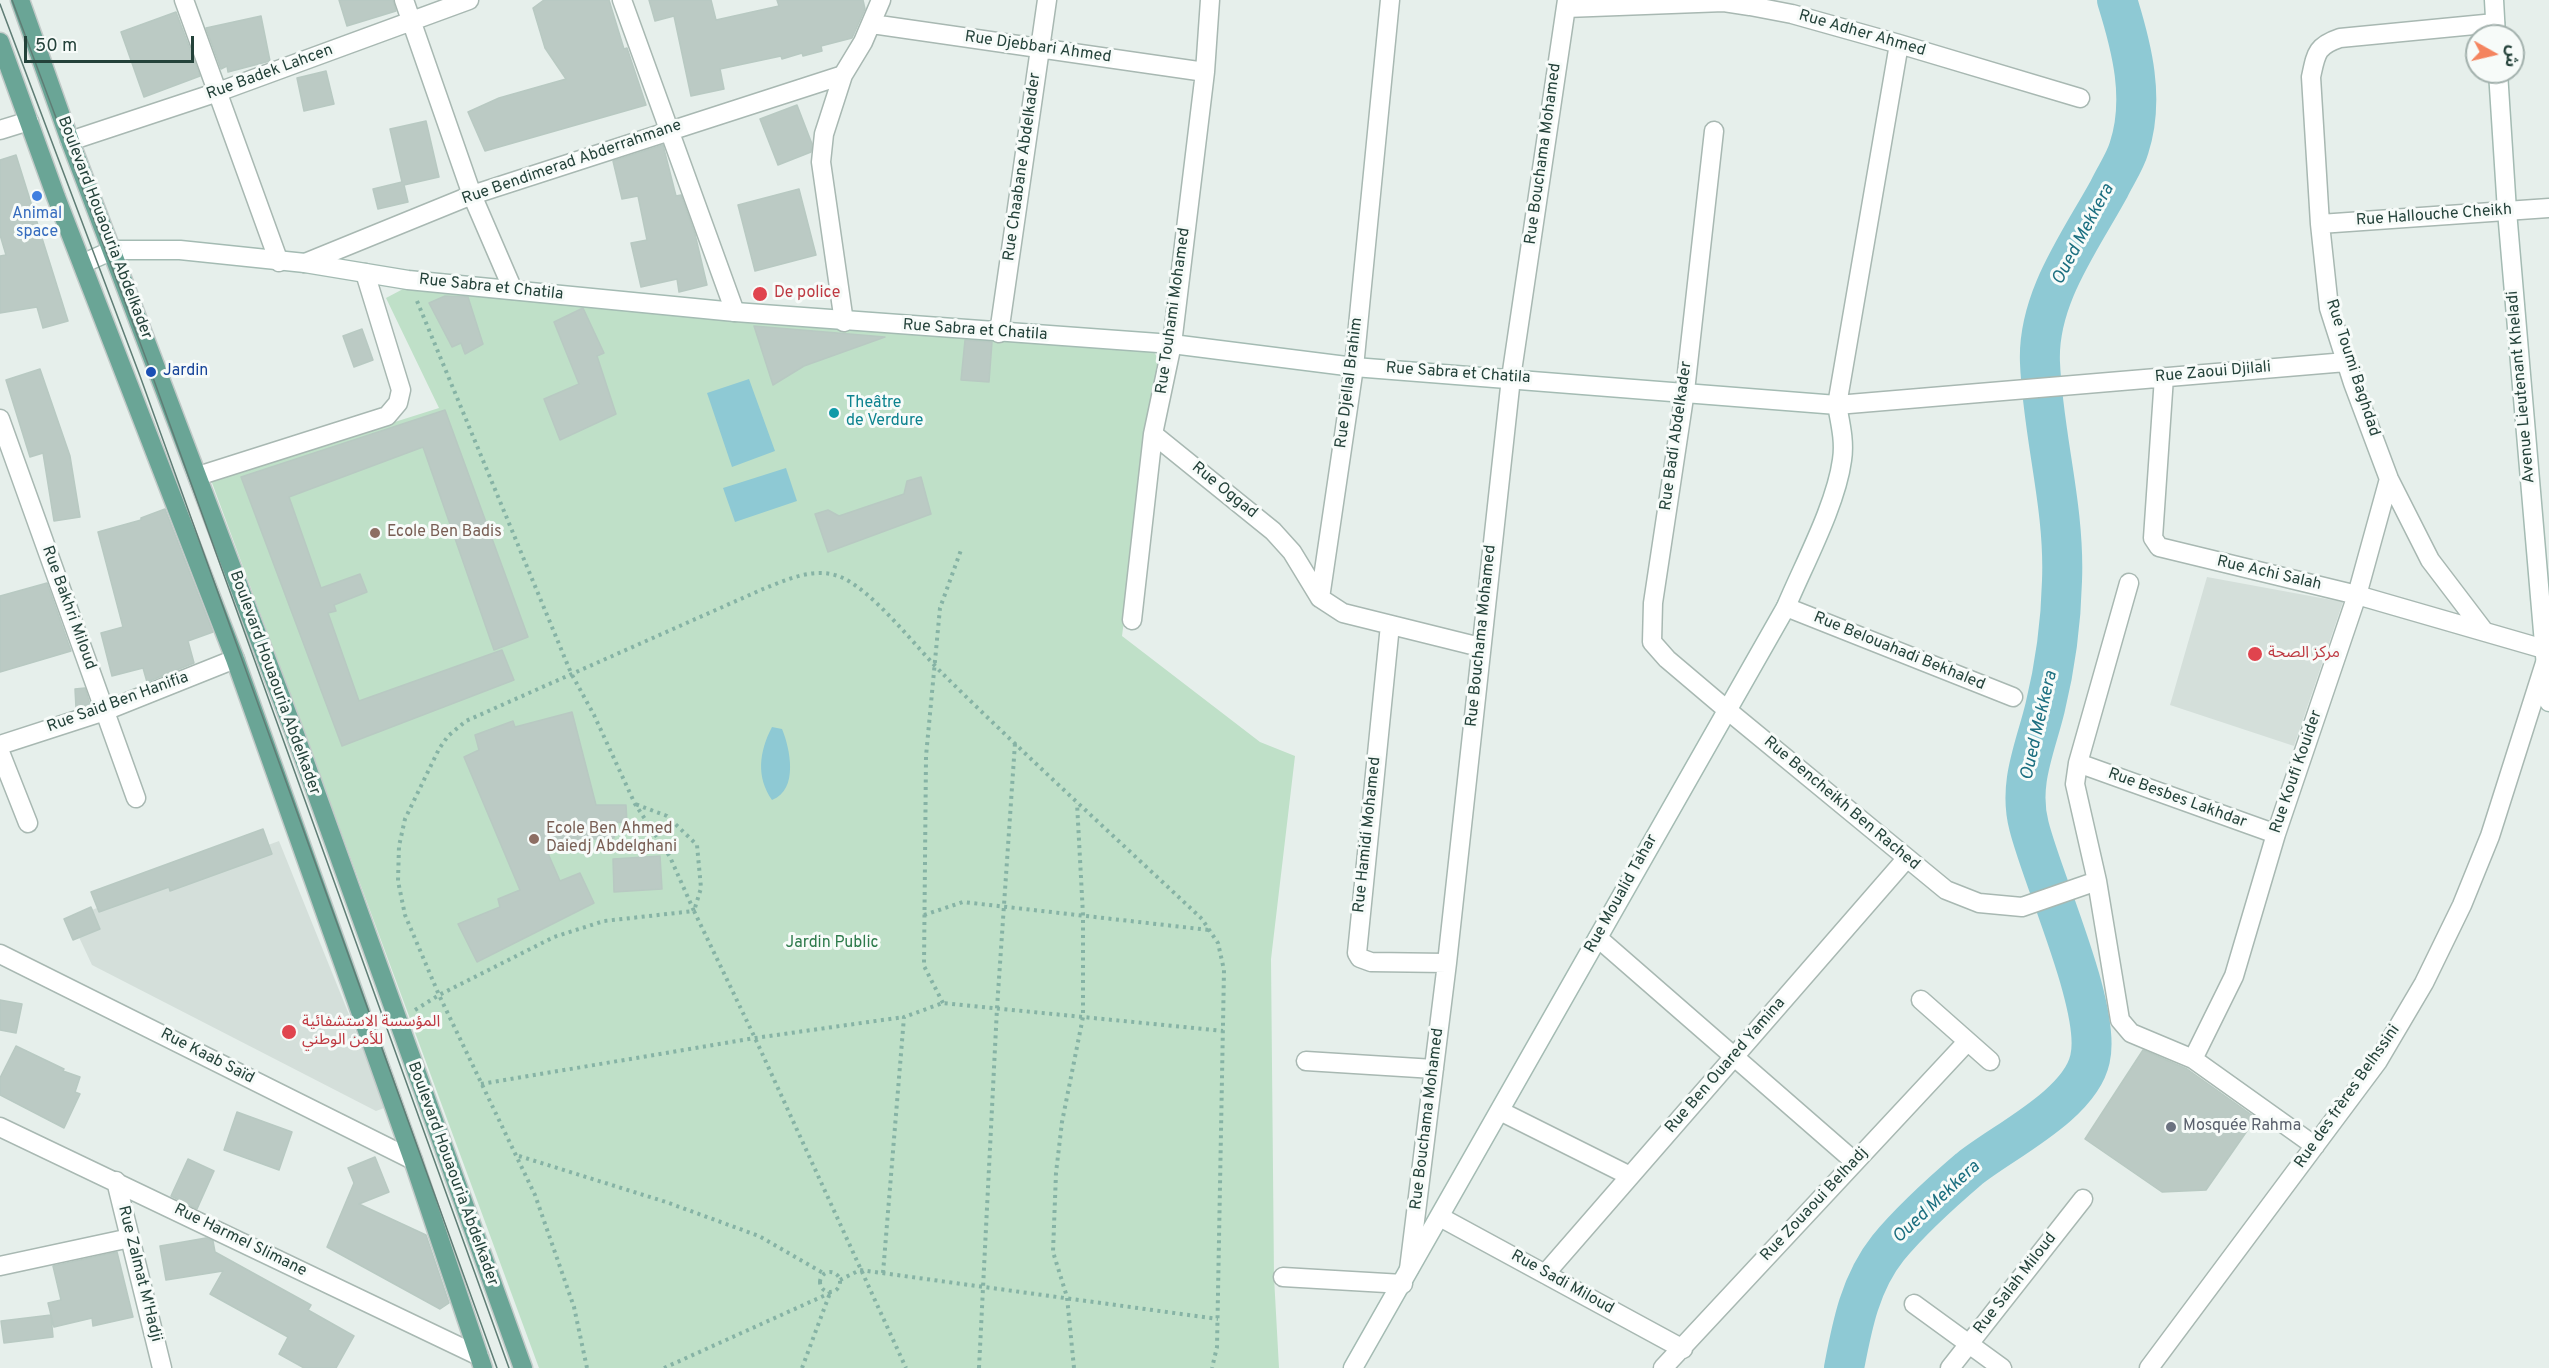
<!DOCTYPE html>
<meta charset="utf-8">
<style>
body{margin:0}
#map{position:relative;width:2549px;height:1368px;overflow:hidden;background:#e6efeb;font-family:Overpass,"Noto Sans Arabic",sans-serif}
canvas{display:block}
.north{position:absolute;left:2465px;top:24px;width:60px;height:60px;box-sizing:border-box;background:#f7fbf9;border:2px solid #a3b1ad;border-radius:50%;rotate:98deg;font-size:16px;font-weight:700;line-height:24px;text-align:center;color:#24423a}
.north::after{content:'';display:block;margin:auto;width:21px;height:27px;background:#f4845f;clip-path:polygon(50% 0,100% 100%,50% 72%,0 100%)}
.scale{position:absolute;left:24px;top:36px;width:170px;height:27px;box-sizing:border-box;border:3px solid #24423a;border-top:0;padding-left:8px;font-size:18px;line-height:21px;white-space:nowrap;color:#24423a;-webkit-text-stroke:4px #f7fbf9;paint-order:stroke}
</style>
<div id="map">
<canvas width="2549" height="1368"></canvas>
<div class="north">ش</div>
<div class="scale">50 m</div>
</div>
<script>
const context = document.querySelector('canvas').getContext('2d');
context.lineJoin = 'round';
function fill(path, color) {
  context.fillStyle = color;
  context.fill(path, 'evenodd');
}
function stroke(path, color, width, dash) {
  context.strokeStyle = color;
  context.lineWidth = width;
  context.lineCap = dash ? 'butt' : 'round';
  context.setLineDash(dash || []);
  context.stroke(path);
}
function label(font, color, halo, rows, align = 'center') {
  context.font = font + ' Overpass,"Noto Sans Arabic",sans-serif';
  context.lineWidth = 6;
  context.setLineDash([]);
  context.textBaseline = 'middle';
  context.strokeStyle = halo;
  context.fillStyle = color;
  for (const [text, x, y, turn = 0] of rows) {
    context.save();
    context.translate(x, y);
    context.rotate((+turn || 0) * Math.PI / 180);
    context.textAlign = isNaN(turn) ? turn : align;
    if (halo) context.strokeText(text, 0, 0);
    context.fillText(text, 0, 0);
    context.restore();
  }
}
fill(new Path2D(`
 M2207,577L2343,602L2294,746L2170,705Z
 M279,841L383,1099L384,1108L376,1111L92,965L70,918Z`), '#d4dfda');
fill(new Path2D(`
 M422,279L1151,348L1158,358L1122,636L1260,742L1295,756L1271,959L1274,1277L1279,1368H539L211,480L439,408L386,298Z`), '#bfe0c8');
fill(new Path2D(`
 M749,379L775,451L732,467L707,393Z
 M786,468L797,501L735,522L723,488Z
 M772,727L782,729C790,748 799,790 772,800C756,777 759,752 772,727Z`), '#8ec9d4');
stroke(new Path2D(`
 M1844,1368C1852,1326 1860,1283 1888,1248C1911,1220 1941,1193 1969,1169C2004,1141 2080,1105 2090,1059C2102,1009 2043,882 2029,826C2018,784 2035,749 2045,708C2055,667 2061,623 2062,581C2065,507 2043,436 2040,363C2037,299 2080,242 2109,189C2115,176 2125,162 2129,148C2145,99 2132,48 2117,0`), '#8ec9d4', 40);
const building = new Path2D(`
 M339,0H393L396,11L347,26Z
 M544,0H609L624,49L627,48L646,105L485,151L468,112L499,98L566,79L545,48L533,8Z
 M649,0H711L716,20L779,6L777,0H863L865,9L852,38L821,46L822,51L803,56L802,53L782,59L781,56L720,69L724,89L691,96L674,16L655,21Z
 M176,12L200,76L144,97L121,32Z
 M261,16L270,61L228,72L227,66L221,69L206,28Z
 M326,71L334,104L304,111L297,78Z
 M797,105L812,144L811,152L778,165L760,119Z
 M426,121L439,177L404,185L408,202L378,209L373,189L402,182L390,129Z
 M663,145L676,196L681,195L695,234L707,285L679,292L677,279L641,287L631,243L647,240L638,196L622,199L613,161Z
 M16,155L68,321L43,328L37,307L0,313V256L6,255L0,235V160Z
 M799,189L816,255L755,271L738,205Z
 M445,296L468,297L483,344L465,354L461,343L452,347L429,303Z
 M583,308L604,353L597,356L616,414L560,440L544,399L579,384L554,322Z
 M754,326L885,337L804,366L773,385Z
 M362,329L373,360L354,367L343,336Z
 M965,340L992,342L989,382L961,380Z
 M40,369L70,456L80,517L54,521L43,453L30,457L6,380Z
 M445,410L528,637L494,650L423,447L289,497L321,588L360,574L367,592L334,605L336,611L328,613L359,701L502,650L514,680L342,746L241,477Z
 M921,477L931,514L828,552L815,514L828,510L839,516L904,494L907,481Z
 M165,509L213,632L188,641L194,663L147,682L143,668L112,676L101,633L123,627L98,532L141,520V518Z
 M47,583L71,651L0,672V596Z
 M85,688L90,704L76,708L75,689Z
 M572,712L596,805H626L627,823L615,822L614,838L543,842L560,881L580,873L594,903L477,962L458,924L500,907L498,899L520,890L464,757L479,750L475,735L513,721L515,727Z
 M263,829L272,854L170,891L169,887L99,912L91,892Z
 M660,856L662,889L614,892L613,859Z
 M91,907L100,929L73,940L64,919Z
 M0,1000L22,1004L16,1033L0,1030Z
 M16,1046L64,1069L63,1071L80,1077L75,1092L80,1094L64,1128L0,1095V1078Z
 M2143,1050L2187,1069L2256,1118L2206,1190L2162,1192L2085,1139Z
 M237,1112L292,1132L279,1170L224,1150Z
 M375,1157L389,1192L359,1204L426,1235L449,1303L440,1309L327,1247L354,1183L348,1168Z
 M188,1159L214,1171L197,1209L171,1196Z
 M206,1238L213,1241L215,1252L311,1305L308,1310L354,1336L336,1368H304L279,1354L288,1337L210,1294L223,1271L166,1280L160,1246Z
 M117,1252L133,1317L93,1326L92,1318L54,1327L48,1303L61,1300L53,1266Z
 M51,1315L53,1337L4,1343L1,1321Z`);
fill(building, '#bbcac4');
stroke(building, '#b8c9c2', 1.5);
const street = new Path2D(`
 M184,0L279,262
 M404,0L472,195L513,290
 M622,0L735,312
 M1390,0L1354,367L1320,598L1343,613L1480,647
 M1566,8L1724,2L1750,6L1792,14L1899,44L2080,98
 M872,24L1205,72
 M1899,44L1837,405L2346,362
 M0,130L29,121
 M1714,131L1685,391L1653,603L1652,642L1667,659L1726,709L1946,890L1979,903L2022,907L2097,881
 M70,141L218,92L469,0
 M2320,224L2549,208
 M305,263L472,195L843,75
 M844,322L821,162L824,134L843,75L863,42L881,0
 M999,333L1047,0
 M2164,377L2153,538L2159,547L2357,595L2544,649
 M0,419L136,798
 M1153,434L1273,531L1292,552L1320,598
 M198,476L387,416L398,403L401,390L365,273
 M2129,583L2078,763L2075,784L2097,881L2120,1020L2131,1033L2193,1059L2315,1146
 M1786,607L2013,697
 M1132,620L1153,434L1172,344L1205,72L1210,0
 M1390,625L1357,953L1360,958L1371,962L1447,963
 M2484,631L2430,560L2389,479L2353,383L2329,308L2320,224L2311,77C2316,54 2316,46 2340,38L2495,23
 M0,745L105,711L235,659
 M0,752L28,823
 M2078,763L2276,834
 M1598,938L1855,1162
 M0,954L413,1160
 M1921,1000L1990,1061
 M2193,1059L2234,976L2276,834L2357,595L2389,479
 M1306,1061L1434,1069
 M1500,1111L1630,1176
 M0,1127L479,1356
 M116,1181L162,1368
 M1440,1217L1683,1349
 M0,1266L130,1238
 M1409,1269L1447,963L1511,378L1567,0
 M1545,1274L1907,858
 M1283,1277L1403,1284
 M1914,1304L2002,1368
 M1663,1368L1967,1042
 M1950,1368L2083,1199
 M2149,1368L2378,1061L2424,983L2462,905L2490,836L2545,663`);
const secondary = new Path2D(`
 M2494,0L2496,36
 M2498,72L2507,211L2549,702
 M84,263L113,250H180L305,263L408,280L735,312L1172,344L1354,367L1837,405C1840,422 1845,441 1842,460C1836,505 1804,564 1786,607L1353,1368`);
const primary = new Path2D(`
 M20,0L70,141L295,734L523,1368
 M0,42L56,197L235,659L413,1160L483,1368`);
stroke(street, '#a8b8b2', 21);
stroke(secondary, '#a4bbb3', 21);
stroke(primary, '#c2cac8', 21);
stroke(new Path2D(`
 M417,301L571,673L594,715L635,804L670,857L694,911L701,888L697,845L667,816L635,804
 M924,915L963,902L1209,930
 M943,1003L924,966L926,756L940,608L961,550
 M415,1010L439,995L554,937L604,921L694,911L755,1038L906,1368
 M481,1084L755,1038L904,1017
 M519,1156L666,1202L759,1236L825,1274
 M820 1282a10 10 0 1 1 20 0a10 10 0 1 1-20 0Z
 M883,1273L904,1017L943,1003L1223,1031
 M840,1280L860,1270L1218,1319
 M587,1368L574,1307L535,1195L439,995L405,915L398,881L399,846L405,819L439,749L448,736L466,721L763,589C786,580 813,567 838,576C872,588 917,649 944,675C1028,758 1116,838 1202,919L1218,943L1224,970L1217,1347L1212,1368
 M664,1368L830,1293
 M802,1368L830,1293
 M979,1368L997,1008L1015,743
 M1074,1368L1067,1297L1053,1252L1056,1173L1062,1122L1083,1017V915L1077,803`), '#86b3a5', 4, [3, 4.5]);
stroke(street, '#fff', 18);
stroke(secondary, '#fff', 18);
stroke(primary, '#6aa596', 18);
stroke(new Path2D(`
 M12,0L151,372L509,1368
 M0,4L140,376L497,1368`), '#5f7d75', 1.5);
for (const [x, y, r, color] of [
 [37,196,6,"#3f7fe0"],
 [760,294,8,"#e0444e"],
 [151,372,6,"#1a4fb4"],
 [834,413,6,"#0f9aa8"],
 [375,533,6,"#8d6e63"],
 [2255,654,8,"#e0444e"],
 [534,839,6,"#8d6e63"],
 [289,1032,8,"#e0444e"],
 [2171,1127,6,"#6b7280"]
]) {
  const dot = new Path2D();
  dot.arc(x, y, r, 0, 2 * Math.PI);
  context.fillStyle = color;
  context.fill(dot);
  stroke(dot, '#f7fbf9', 2);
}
label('16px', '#24423a', '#f7fbf9', [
 ["Rue Adher Ahmed",1862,34,16],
 ["Rue Djebbari Ahmed",1038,48,8],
 ["Rue Badek Lahcen",270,73,-20],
 ["Rue Bouchama Mohamed",1544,154,-82],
 ["Rue Bendimerad Abderrahmane",572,163,-19],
 ["Rue Chaabane Abdelkader",1023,167,-82],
 ["Rue Hallouche Cheikh",2434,216,-4],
 ["Boulevard Houaouria Abdelkader",104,228,69],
 ["Rue Sabra et Chatila",491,288,6],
 ["Rue Touhami Mohamed",1174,311,-82],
 ["Rue Sabra et Chatila",975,331,4],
 ["Rue Toumi Baghdad",2352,368,72],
 ["Rue Zaoui Djilali",2213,373,-5],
 ["Rue Sabra et Chatila",1458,374,4],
 ["Rue Djellal Brahim",1350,383,-83],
 ["Avenue Lieutenant Kheladi",2522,387,-95],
 ["Rue Badi Abdelkader",1677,436,-82],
 ["Rue Oggad",1224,491,39],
 ["Rue Achi Salah",2269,574,13],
 ["Rue Bakhri Miloud",68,608,70],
 ["Rue Bouchama Mohamed",1482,636,-84],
 ["Rue Belouahadi Bekhaled",1899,652,22],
 ["Boulevard Houaouria Abdelkader",274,683,70],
 ["Rue Said Ben Hanifia",118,703,-20],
 ["Rue Koufi Kouider",2297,772,-71],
 ["Rue Besbes Lakhdar",2177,799,20],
 ["Rue Bencheikh Ben Rached",1841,804,40],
 ["Rue Hamidi Mohamed",1368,835,-84],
 ["Rue Moualid Tahar",1622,894,-61],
 ["Rue Kaab Saïd",207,1057,27],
 ["Rue Ben Ouared Yamina",1726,1066,-49],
 ["Rue des frères Belhssini",2348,1097,-55],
 ["Rue Bouchama Mohamed",1428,1119,-83],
 ["Boulevard Houaouria Abdelkader",452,1174,70],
 ["Rue Zouaoui Belhadj",1815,1205,-47],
 ["Rue Harmel Slimane",240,1241,26],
 ["Rue Zalmat M'Hadji",139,1274,76],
 ["Rue Sadi Miloud",1562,1283,29],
 ["Rue Salah Miloud",2016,1284,-52]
]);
label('16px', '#366cbe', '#f7fbf9', [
 ["Animal",37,215],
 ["space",37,233]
]);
label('16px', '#be3a42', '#f7fbf9', [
 ["De police",774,294],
 ["مركز الصحة",2268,654],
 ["المؤسسة الاستشفائية",302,1023],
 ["للأمن الوطني",302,1041]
], 'left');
label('16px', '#164399', '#f7fbf9', [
 ["Jardin",163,372]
], 'left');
label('16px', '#0d838f', '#f7fbf9', [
 ["Theâtre",846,404],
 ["de Verdure",846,422]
], 'left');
label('16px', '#785e54', '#f7fbf9', [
 ["Ecole Ben Badis",387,533],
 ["Ecole Ben Ahmed",546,830],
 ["Daiedj Abdelghani",546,848]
], 'left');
label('16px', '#2d7a4b', '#f7fbf9', [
 ["Jardin Public",832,944]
]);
label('16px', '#5b616d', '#f7fbf9', [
 ["Mosquée Rahma",2183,1127]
], 'left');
label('italic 18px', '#1c6f80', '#f7fbf9', [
 ["Oued Mekkera",2084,235,-62],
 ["Oued Mekkera",2040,726,-77],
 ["Oued Mekkera",1937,1203,-43]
]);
</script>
